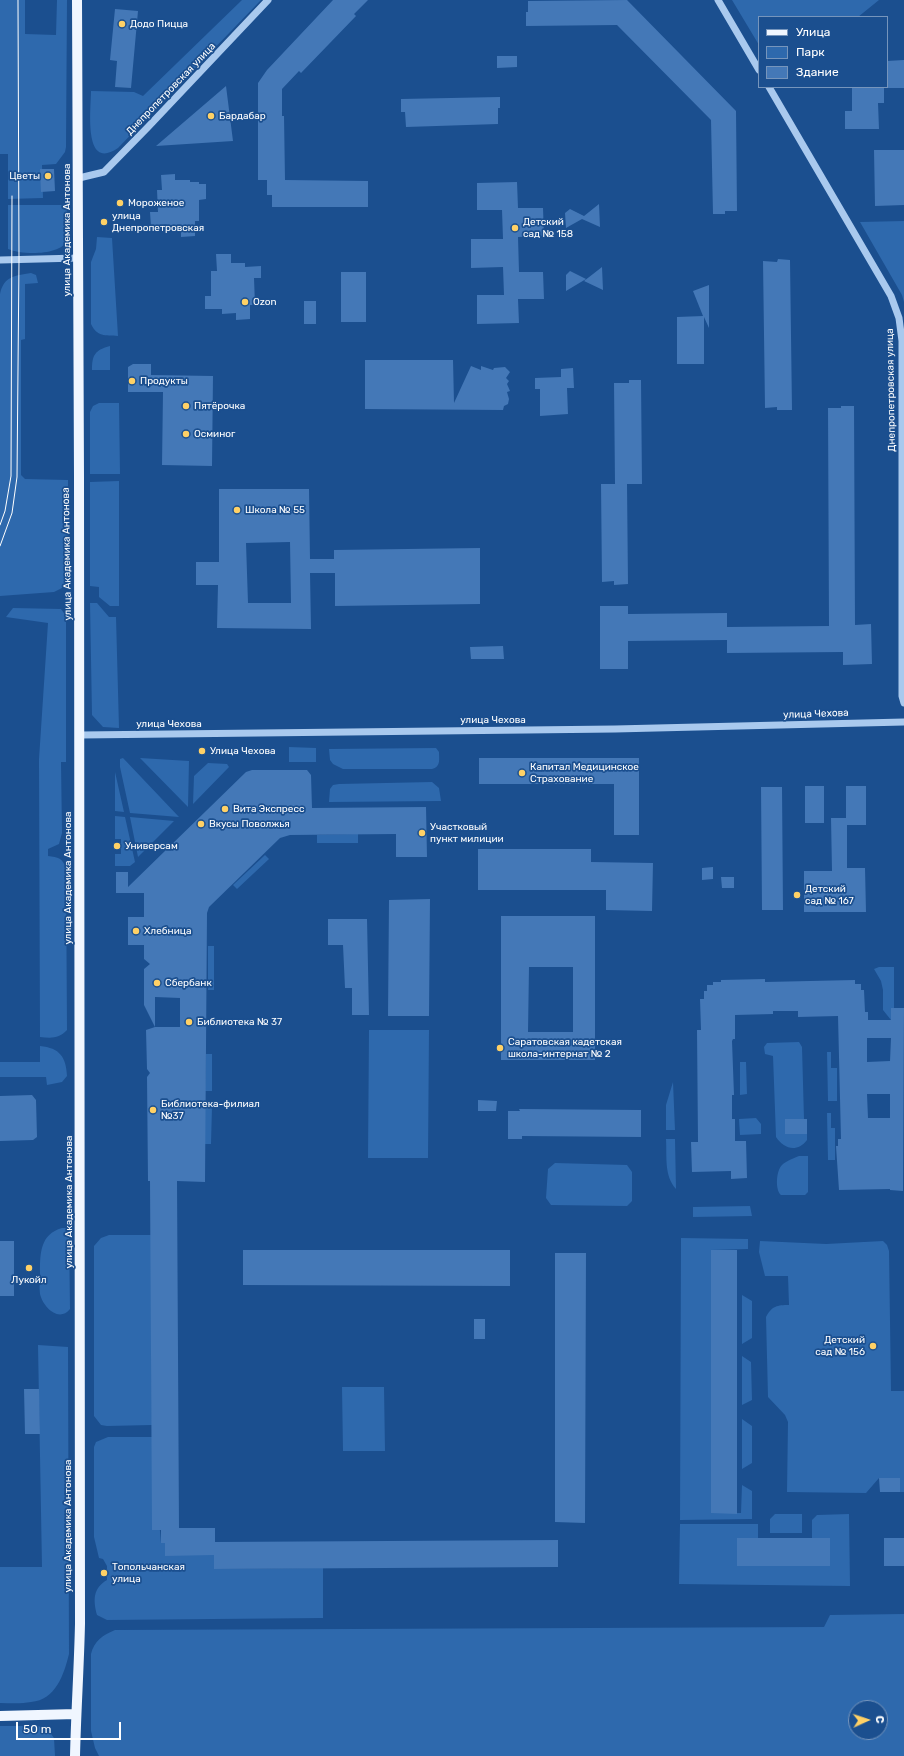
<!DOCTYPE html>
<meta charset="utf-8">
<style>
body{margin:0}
#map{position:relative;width:904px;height:1756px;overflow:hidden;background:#1b4f8f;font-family:Rubik,sans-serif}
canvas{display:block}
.legend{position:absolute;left:758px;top:16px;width:130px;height:72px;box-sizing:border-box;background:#1b4f8f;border:1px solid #7695bc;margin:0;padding:5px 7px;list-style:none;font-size:12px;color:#fff}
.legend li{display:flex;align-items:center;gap:8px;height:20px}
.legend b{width:20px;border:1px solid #7695bc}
.north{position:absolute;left:848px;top:1700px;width:40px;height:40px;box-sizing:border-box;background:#1b4f8f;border:1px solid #7695bc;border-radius:50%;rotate:87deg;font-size:11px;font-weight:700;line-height:16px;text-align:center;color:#fff}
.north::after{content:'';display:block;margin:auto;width:14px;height:18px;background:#ffd166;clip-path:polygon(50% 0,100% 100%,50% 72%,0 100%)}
.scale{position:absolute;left:16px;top:1722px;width:105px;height:18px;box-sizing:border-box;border:2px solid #fff;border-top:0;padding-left:5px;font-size:12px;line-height:14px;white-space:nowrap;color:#fff;-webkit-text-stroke:3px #1b4f8f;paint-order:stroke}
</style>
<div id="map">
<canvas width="904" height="1756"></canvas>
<ul class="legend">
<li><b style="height:5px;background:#f0f6ff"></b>Улица</li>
<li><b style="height:11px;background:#2e69ad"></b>Парк</li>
<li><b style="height:11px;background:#4478b7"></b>Здание</li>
</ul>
<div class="north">С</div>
<div class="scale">50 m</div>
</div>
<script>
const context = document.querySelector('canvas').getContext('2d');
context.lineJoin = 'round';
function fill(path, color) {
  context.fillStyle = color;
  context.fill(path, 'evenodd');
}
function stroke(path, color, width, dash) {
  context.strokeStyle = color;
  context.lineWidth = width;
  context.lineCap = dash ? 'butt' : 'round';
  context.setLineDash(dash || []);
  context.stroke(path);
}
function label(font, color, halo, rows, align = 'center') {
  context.font = font + ' Rubik,sans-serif';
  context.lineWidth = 3.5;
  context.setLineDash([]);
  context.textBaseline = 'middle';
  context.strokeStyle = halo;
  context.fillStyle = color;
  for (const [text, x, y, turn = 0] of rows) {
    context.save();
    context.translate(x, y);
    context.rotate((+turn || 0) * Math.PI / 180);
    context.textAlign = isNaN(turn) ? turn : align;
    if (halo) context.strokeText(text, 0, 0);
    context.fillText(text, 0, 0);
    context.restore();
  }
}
fill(new Path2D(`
 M0,0H25V34L56,35L57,0H67L66,147L65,152L56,164L42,165L43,198L8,199V154H0Z
 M242,0H261L118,148C83,172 91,109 91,91L134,92L143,96Z
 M732,0H879L858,17H759V45Z
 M8,205H67L68,240C60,256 22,255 8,249Z
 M904,221V302L902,295L860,222Z
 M97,237L112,238L118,336C105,335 97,337 91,324V262L96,249Z
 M31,273L36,275L38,283L25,284V339L21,340V475L25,479L68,480V577L64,587L54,592L0,596V294C4,276 14,276 31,273Z
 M110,346V370H92C92,355 95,350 110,346Z
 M99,403H119L120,474H90V412L93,406Z
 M119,481V606H110L99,597V587L90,586V482Z
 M90,603H97L109,617H116L119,728L103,727L92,715Z
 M13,608L61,609L66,616V762H61L62,833L59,844L48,849V856C58,857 63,858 66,869L67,1030C59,1039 51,1038 40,1037L39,759L48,623L6,617Z
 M289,747L316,748V762H289Z
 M436,748L439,752C439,759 441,767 432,769H343L333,764L330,760L329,749Z
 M123,758L179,817L130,813L120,767V759Z
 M140,758L189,761L188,807Z
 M208,763L227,764L229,767L193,804L194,776Z
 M115,772L124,812L115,811Z
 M432,782L439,788L441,801L329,802L330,789L333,785L339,784Z
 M115,816L125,817L135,862L130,866H115V854H121V839H115Z
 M130,817L174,821L138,857Z
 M358,834V843H317V835Z
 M265,855L269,859L237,889L233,885Z
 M208,946H214V990H208Z
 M879,967H894V1008H891V1020L883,1010V990L881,981L874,969Z
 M369,1030H429L428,1158H368Z
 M799,1042L802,1047L804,1119H785V1134H807V1140C797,1153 784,1149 776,1137L773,1056L765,1054L764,1047L767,1043Z
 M40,1046C60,1048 66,1057 67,1076L62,1082L47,1085L46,1077H0V1062H40Z
 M827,1052H831V1068H837V1101H828Z
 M206,1054H212V1091H205Z
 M740,1062H746L747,1094L740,1095Z
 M673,1082L675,1130H666V1105Z
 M205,1107H212L211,1144H205Z
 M827,1113H831V1128H835V1160H828Z
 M756,1118L761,1124V1134L740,1135L739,1119Z
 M666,1139H675L676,1189C664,1176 667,1157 666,1139Z
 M799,1156H808V1192L805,1195H781C775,1190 776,1171 782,1165C786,1161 794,1158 799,1156Z
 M555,1163L627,1165L632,1172V1201L627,1206L551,1205L546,1198L548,1169Z
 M750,1206L752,1216L693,1217V1207Z
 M62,1228H66L69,1231L70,1309C59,1323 43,1307 40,1294C39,1287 40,1279 40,1273C40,1254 40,1234 62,1228Z
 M109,1235H151L152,1425L107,1426L101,1425L94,1416V1246L101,1238Z
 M681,1238L748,1239V1249L711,1250V1513H741L742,1485L752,1491V1519L680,1520Z
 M760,1241L826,1244L883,1241L887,1245L889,1251L891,1391H904V1492H900V1478H879L866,1493L787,1492L788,1422L785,1415L768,1397L766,1317C772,1306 777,1305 789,1305L788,1276H765L759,1252Z
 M742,1295L752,1301V1338L742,1344Z
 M38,1345L68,1347L69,1654C64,1674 56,1700 31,1702C21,1704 10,1703 0,1703V1567H42Z
 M742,1356L751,1362L752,1400L742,1405Z
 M342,1387H384L385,1451H343Z
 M742,1419L752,1426V1463L742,1469Z
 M108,1437H152L161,1543H165L166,1555H214V1569L323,1568V1618L107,1620L97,1615C93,1600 93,1588 107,1580V1566L103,1559L99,1558L94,1537V1447L96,1442Z
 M775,1514H802V1533H770V1519Z
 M849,1514L850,1586L679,1584L680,1524H758V1538L737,1566H830V1538H812V1520L817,1515Z
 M904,1614V1756H99L95,1748L91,1731V1654C94,1641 103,1635 115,1630L824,1627L830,1615ZM856,1708H880V1732H856Z
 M0,1726H37L47,1728L54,1738L55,1756H0Z`), '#2e69ad');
fill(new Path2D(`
 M333,0H368L354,14L356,16L301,73L299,71L282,89V116H284L285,180L368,181V207H272V195H267V180H258V83L267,70Z
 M627,0L736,111L737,211H725V214H713L711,120L617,25L526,26V12H528V1Z
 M115,9L138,11L131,88L115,87L117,61L110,60Z
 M497,56H517V67L497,68Z
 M904,60V88H887V61Z
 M226,86L233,141L156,146Z
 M852,87H884V103H878L879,129H845V111H852Z
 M500,97V108H498V124L406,127L405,112H401V99Z
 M874,150H904V205L875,206Z
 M40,169H54L55,191L41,192Z
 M175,174V180H190V182H199V184H206V199L199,200V221H195V236L181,237V230L167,231V226L151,227L150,212H158L157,190H162L161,175Z
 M517,182L518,208H543L544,236L518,237L519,272H543L544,299H518L519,323L477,324V295H504L503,267L471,268V239H503L502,210H477V183Z
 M599,204L600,227L582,219L566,228L565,213L570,209L584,216Z
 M216,254H231V263H245V267L261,266V278H254L255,305H250V319L236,320V313L222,314V309H205V296H211V271H217Z
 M778,259L790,260L792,410H777V407L765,408L763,261L777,262Z
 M602,267L603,290L584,281Z
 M570,271L586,279L566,291V275Z
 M341,272H366V322H341Z
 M709,285V328L704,317V364H677V317L703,316L693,291Z
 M304,301H316V324H304Z
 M365,360H453L454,403L471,366L481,370V366L493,370L494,368L505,367L510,372L506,378L509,381L507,384L510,391L507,392L509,399L508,404L504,406L503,410L365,409Z
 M133,364H151V375L213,376L212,466L162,465L163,392H128V367Z
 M573,368L574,388H567L568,414L540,416V389H535V378L561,377V369Z
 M629,380H641L642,484H627L628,584L614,585V581L602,582L601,484H615L614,383H629Z
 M841,406H854L855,625L871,624L872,664L843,665V652L727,653V640L628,641V669H600V606H628V614L727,613V627L829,626L828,408H841Z
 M219,489H309L310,559H334V550L480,548V604L335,606V573H310L311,629L217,628L218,585H196V562H219ZM290,542L291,603H248L246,543Z
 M503,646L504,659H471L470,647Z
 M479,758H639V835H614V784H479Z
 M252,770H307L311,775L312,808L426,807L427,857H396V834L290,835L280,838L209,907L207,913L205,1182L177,1181L179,1528H215V1542L558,1540V1567L214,1569V1555L165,1556V1543H161V1530H152L150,1181H148L147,1077L150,1073L147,1069L146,1030L155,1027L144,1005V969L150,964L144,959V945H128V917H144V893H116V872H128V887L246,772ZM155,997L180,998V1027H155Z
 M805,786H824V823H805Z
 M846,786H866V825H847V868H865L866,912H804V871H832L831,818H846Z
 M761,787H782L783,910H762Z
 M478,849H591V862L653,863L652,911L606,910V890H478Z
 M713,867V879L702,880V868Z
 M721,877H734V888H722Z
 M430,899L429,1016H388L389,900Z
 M501,916H595V1060H501ZM529,967H573V1032H528Z
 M328,919H367L369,1015H352V988H345L343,945H328Z
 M765,979V982L855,980V984H861V990H864L865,1012H868V1020H891V1008H904L903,1191L890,1190V1189L839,1190L836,1146H838V1139H841L838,1016L798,1017V1011H773V1014L735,1015V1039H733L732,1041L734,1095H732V1119H735V1141H746L747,1178L731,1179V1171L692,1172L691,1142H698L697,1030H701L700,999H704V991H707V985H713V982H721V980ZM867,1038H891L890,1061L867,1062ZM867,1094H890V1118H868Z
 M32,1095L36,1100L37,1137L33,1140L0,1141V1096Z
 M478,1100L497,1101L496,1111H478Z
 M519,1109L641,1110V1137L522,1136V1139H508V1111H520Z
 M785,1119H807V1134H785Z
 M0,1241H14V1296H0Z
 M243,1250H510V1286L243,1285Z
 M711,1250H737V1514L711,1513Z
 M555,1253H586L585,1523L555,1522Z
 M474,1319H485V1339H474Z
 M24,1389H39L40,1434H25Z
 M879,1478H900V1492H880Z
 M737,1538H830V1566H737Z
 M884,1538H904V1566H884Z`), '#4478b7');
stroke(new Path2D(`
 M718,0L759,70
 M769,87L891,296L899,318L902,341V696L904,703
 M79,178L104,172L148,127L268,0
 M0,260L79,258
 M81,735L615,729L904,722`), '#a9c9ee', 7);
stroke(new Path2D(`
 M0,1716L76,1714
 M75,1756C76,1712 79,1668 80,1624C83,1241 81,859 79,477C77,318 79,159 77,0`), '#f0f6ff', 10);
stroke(new Path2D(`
 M0,525L5,511L11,476L12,196
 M0,546L12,513L17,477L19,260L18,0`), '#fff', 1);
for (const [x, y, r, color] of [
 [122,24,4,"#ffd166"],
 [211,116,4,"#ffd166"],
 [48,176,4,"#ffd166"],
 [120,203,4,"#ffd166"],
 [104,222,4,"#ffd166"],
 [515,228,4,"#ffd166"],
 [245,302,4,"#ffd166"],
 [132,381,4,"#ffd166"],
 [186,406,4,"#ffd166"],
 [186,434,4,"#ffd166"],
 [237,510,4,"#ffd166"],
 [202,751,4,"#ffd166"],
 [522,773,4,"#ffd166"],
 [225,809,4,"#ffd166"],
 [201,824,4,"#ffd166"],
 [422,833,4,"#ffd166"],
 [117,846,4,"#ffd166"],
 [797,895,4,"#ffd166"],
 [136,931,4,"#ffd166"],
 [157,983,4,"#ffd166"],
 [189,1022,4,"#ffd166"],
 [500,1048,4,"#ffd166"],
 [153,1110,4,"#ffd166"],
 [29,1268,4,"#ffd166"],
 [873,1346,4,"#ffd166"],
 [104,1573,4,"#ffd166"]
]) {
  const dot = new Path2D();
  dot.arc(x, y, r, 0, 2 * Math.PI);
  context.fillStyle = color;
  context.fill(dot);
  stroke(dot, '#1b4f8f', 1.5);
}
label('10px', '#fff', '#1b4f8f', [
 ["Додо Пицца",130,24],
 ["Бардабар",219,116],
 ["Цветы",40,176,"right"],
 ["Мороженое",128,203],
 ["улица",112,216],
 ["Днепропетровская",112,228],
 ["Детский",523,222],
 ["сад № 158",523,234],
 ["Ozon",253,302],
 ["Продукты",140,381],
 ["Пятёрочка",194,406],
 ["Осминог",194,434],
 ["Школа № 55",245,510],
 ["Улица Чехова",210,751],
 ["Капитал Медицинское",530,767],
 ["Страхование",530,779],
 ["Вита Экспресс",233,809],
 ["Вкусы Поволжья",209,824],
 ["Участковый",430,827],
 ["пункт милиции",430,839],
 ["Универсам",125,846],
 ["Детский",805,889],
 ["сад № 167",805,901],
 ["Хлебница",144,931],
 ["Сбербанк",165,983],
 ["Библиотека № 37",197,1022],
 ["Саратовская кадетская",508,1042],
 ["школа-интернат № 2",508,1054],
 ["Библиотека-филиал",161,1104],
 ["№37",161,1116],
 ["Лукойл",29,1280,"center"],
 ["Детский",865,1340,"right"],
 ["сад № 156",865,1352,"right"],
 ["Топольчанская",112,1567],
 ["улица",112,1579]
], 'left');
label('10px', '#fff', '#1b4f8f', [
 ["Днепропетровская улица",171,89,-46],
 ["улица Академика Антонова",67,230,-90],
 ["Днепропетровская улица",891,390,-91],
 ["улица Академика Антонова",67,554,-91],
 ["улица Чехова",816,714,-2],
 ["улица Чехова",493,720],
 ["улица Чехова",169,724],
 ["улица Академика Антонова",68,878,-90],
 ["улица Академика Антонова",69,1202,-90],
 ["улица Академика Антонова",68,1526,-90]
]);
</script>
